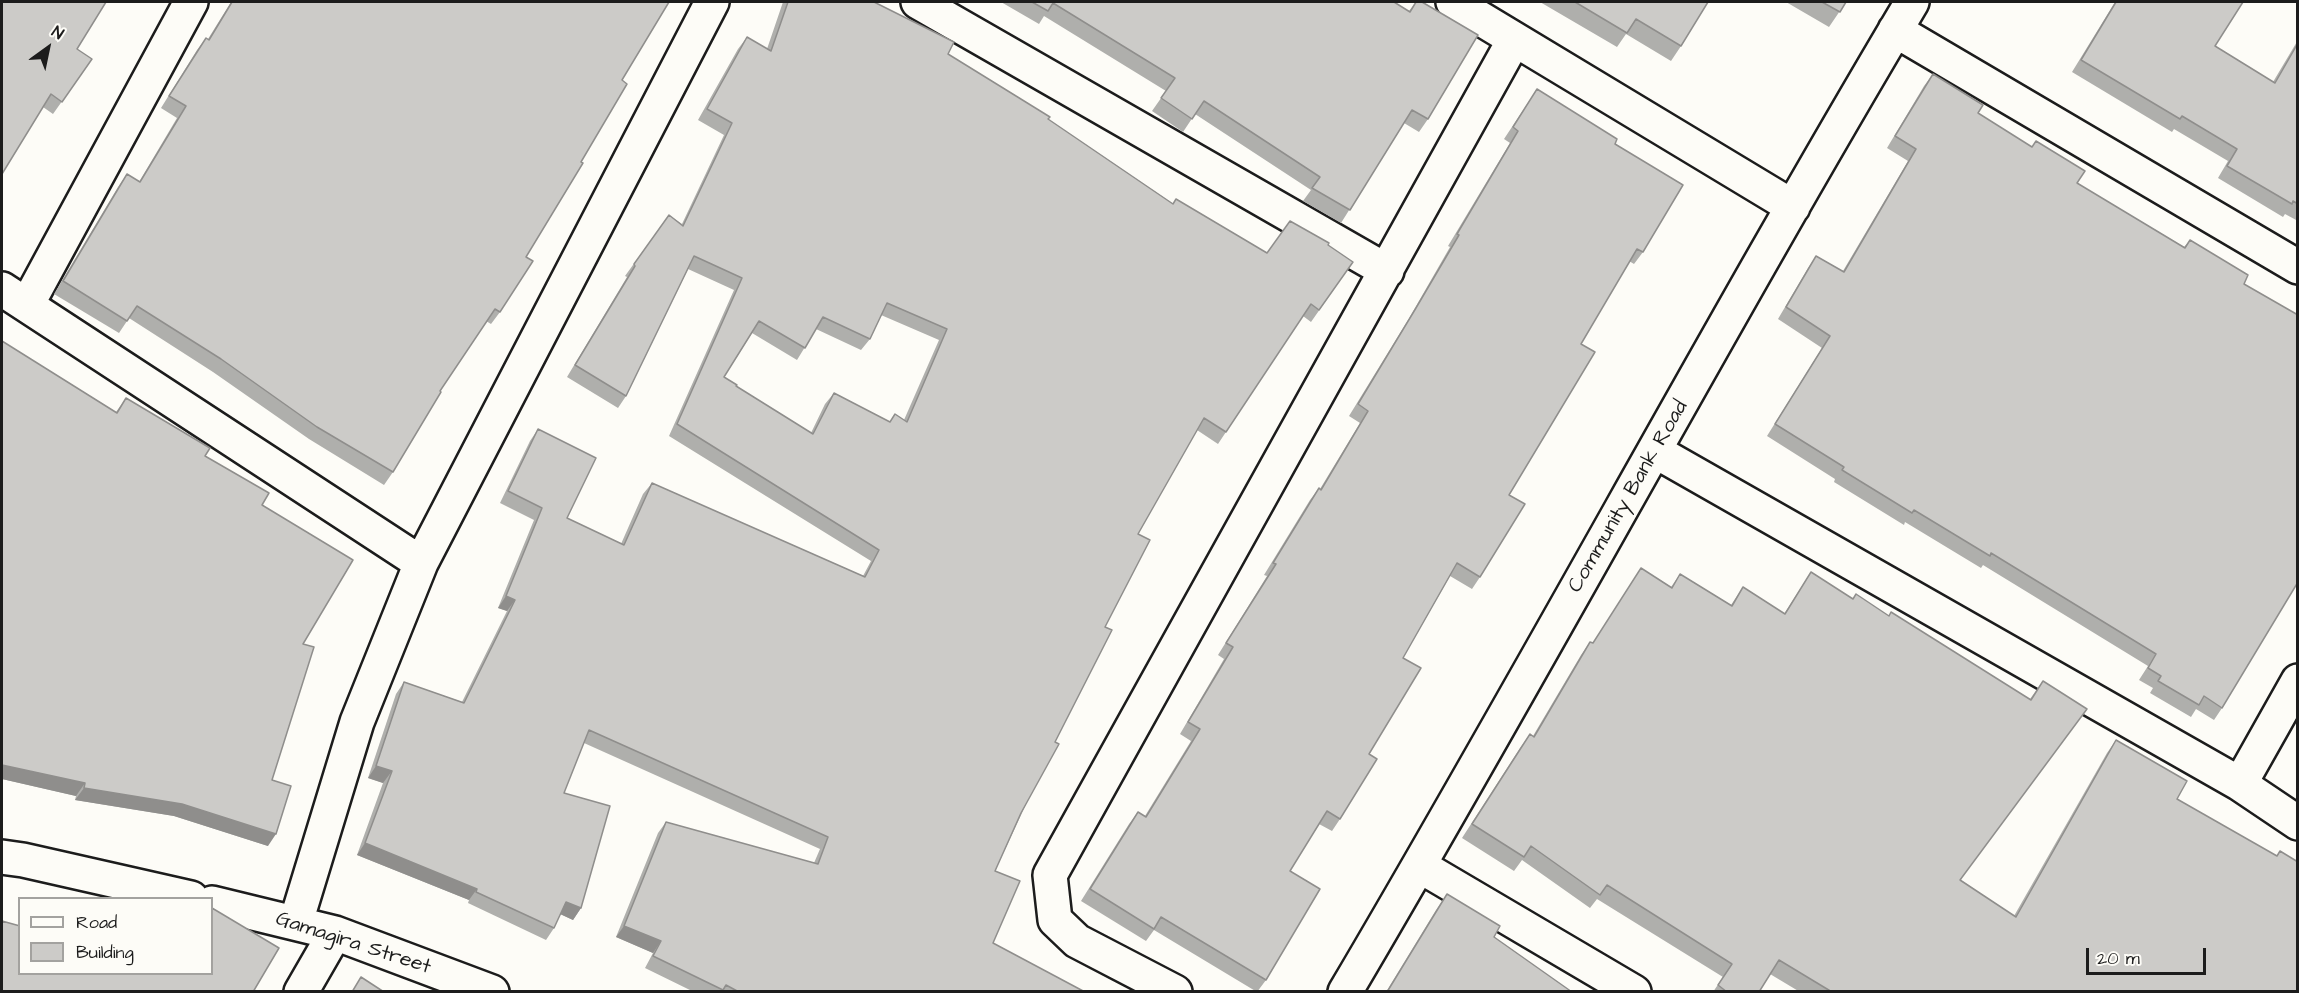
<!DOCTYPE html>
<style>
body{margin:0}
#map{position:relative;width:2299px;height:993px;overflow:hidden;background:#fdfcf7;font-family:"Architects Daughter",sans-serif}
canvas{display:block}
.frame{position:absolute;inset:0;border:3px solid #1c1c1c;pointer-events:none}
.legend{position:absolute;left:18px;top:897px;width:195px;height:78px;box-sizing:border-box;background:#fdfcf7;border:2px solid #a3a29f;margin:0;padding:8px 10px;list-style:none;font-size:18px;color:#1c1c1c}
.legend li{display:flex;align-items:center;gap:12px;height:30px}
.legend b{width:30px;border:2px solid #a3a29f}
.north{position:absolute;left:18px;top:18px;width:60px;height:60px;-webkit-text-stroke:4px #fdfcf7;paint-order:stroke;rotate:33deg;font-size:16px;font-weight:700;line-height:24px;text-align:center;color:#1c1c1c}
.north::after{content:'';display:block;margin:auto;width:21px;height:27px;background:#1c1c1c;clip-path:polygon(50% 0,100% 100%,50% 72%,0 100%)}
.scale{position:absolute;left:2086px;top:948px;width:120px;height:27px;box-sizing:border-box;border:3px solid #1c1c1c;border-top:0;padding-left:8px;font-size:18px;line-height:21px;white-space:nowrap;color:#1c1c1c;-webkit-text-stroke:4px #fdfcf7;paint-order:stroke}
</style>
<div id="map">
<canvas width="2299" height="993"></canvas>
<div class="frame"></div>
<ul class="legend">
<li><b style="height:8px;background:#fdfcf7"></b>Road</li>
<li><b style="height:16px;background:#cccbc8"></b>Building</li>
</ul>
<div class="north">N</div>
<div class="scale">20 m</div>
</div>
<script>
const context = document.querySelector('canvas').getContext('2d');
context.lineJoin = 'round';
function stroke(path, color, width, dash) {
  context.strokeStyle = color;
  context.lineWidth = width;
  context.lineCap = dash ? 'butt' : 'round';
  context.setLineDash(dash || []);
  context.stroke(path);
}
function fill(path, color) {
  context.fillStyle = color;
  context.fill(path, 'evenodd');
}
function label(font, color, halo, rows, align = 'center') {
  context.font = font + ' "Architects Daughter",sans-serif';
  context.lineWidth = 4.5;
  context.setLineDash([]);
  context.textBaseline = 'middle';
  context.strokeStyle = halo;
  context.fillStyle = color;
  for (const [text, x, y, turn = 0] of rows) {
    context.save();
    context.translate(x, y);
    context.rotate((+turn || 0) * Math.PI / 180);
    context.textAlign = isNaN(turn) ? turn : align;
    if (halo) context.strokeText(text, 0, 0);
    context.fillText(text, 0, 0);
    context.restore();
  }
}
const minor = new Path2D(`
 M918,2L1387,271
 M1453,2L1793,207
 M1895,30L2298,267
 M2,289L421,563
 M27,305L191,2
 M1655,451L2240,784L2298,823
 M2240,784L2298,681
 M2,857L23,860L191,898
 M1420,866L1634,992
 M212,903L335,933L492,992
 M296,922L357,722L421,563L712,2
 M301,992L335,933
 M1175,992L1077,941L1055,920L1050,875L1514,40
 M1345,992C1539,664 1718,328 1912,2`);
stroke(minor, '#1c1c1c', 38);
stroke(minor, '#fdfcf7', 33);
fill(new Path2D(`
 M231,2H669L622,80L581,162L526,257L500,312L491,324L486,321L440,391L393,472L384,485L309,439L213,372L129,318L119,333L54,294L118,187L127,174L139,182L177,118L161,108L197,50L206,38L208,39Z
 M783,2H874L948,54L1048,119L1172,203L1267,253L1328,245L1353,262L1311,322L1303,316L1218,444L1197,430L1138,534L1105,627L1055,742L995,871L993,943L1085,992H694L645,968L653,953L616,937L658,833L666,822L814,863L820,849L584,743L564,793L581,908L573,920L560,914L554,928L546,940L468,903L469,900L357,855L383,783L368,778L396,694L404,682L462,702L507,611L498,608L534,520L500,503L530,441L538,429L567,518L621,544L643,494L652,483L863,576L871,561L669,436L734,290L688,269L626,396L618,408L567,377L627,277L625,276L669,215L682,224L724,135L698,120L738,49L747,37L767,49ZM881,315L939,340L904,420L895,414L890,422L834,393L825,404L811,433L736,386L724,377L752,333L797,360L816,329L861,350L870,339Z
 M1001,2H1394L1409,11L1416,2L1428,119L1419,132L1404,123L1341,223L1303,201L1311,190L1195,114L1183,132L1152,111L1166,91L1044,16L1039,24Z
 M1540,2H1708L1681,46L1671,61L1626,34L1617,47Z
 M1786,2H1846L1829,27Z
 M2115,2H2243L2215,46L2273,82L2298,40V221L2285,214L2283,217L2218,178L2228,161L2174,129L2172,132L2072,72Z
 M77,49L92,59L53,114L43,107Z
 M1933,74L1978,113L2077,183L2184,247L2190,240L2244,284L2222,708L2214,720L2196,709L2191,717L2150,693L2153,688L2139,680L2148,666L1983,565L1981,568L1905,522L1904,525L1834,482L1835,479L1767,436L1822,348L1778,319L1808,268L1816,256L1843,271L1908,161L1887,148L1924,86Z
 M1537,89L1615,144L1643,252L1634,264L1629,261L1581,344L1509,495L1480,577L1472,589L1450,576L1403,658L1369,754L1340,819L1332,831L1319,824L1290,871L1266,980L1257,992L1154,930L1146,941L1081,901L1129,824L1138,812L1145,816L1191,741L1180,734L1224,659L1218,655L1267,576L1264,575L1310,500L1319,488L1320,489L1360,423L1349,416L1408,320L1450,247L1448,246L1510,143L1504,139Z
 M2,341L116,412L126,398L205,456L262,505L303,644L272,780L268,846L174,816L75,800L76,796L2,779Z
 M1641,568L1671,587L1680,574L1731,605L1743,587L1784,614L1811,572L1853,599L1889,616L2030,699L2043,681L1961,880L2014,916L2107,753L2116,740L2177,799L2298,992H1800L1770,974L1759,992H1713L1723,977L1597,899L1590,908L1522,860L1514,871L1462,838L1520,748L1530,734L1533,736L1581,655L1590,642L1593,643Z
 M1447,894L1494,937L1572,992H1386L1436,910Z`), '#afafac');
fill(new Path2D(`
 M506,596L515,600L507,611L498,608Z
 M2,765L85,783L76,796L2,779Z
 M376,766L392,771L383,783L368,778Z
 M84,788L182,804L276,834L268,846L174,816L75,800Z
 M365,843L477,889L469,900L357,855Z
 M566,902L581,908L573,920L558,913Z
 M624,926L661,941L653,953L616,937Z`), '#8f8e8c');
const building = new Path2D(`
 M2,2H106L77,49L92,59L62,102L51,94L2,174Z
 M232,2H669L622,80L627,84L581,162L583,163L526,257L533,261L500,312L495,309L440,391L441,392L393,472L317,427L221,359L137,306L127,321L63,281L127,174L140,182L186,106L169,96L206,38L209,40Z
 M788,2H874L954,42L948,54L1050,117L1048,119L1173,204L1176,199L1267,253L1290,221L1329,243L1328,245L1353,262L1319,310L1311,304L1226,432L1204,418L1138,534L1150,540L1105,627L1112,630L1055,742L1059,744L1021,813L995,871L1020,881L993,943L1085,992H739L726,985L723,990L653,956L661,941L624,926L666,822L818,864L828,837L589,730L564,793L610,806L581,908L566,902L554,928L476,892L477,889L365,843L392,771L376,766L404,682L464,703L515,600L506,596L542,508L508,491L538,429L596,458L567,518L624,545L652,483L865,577L879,550L677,424L742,278L694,256L626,396L575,365L635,266L634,264L669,215L683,226L732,123L707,109L747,37L771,51ZM887,303L947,329L907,422L895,414L890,422L834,393L813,434L736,386L737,385L724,377L759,321L805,348L823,317L870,339Z
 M1032,2H1394L1410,12L1416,2H1422L1478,35L1428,119L1412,110L1350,210L1312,188L1320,177L1204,101L1192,119L1161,98L1175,78L1053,3L1048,11Z
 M1575,2H1708L1681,46L1636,19L1627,33Z
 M1822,2H1846L1840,12Z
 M2116,2H2243L2215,46L2275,83L2298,43V204L2293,201L2292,204L2227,166L2237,149L2182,116L2180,119L2081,60Z
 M1933,74L1983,105L1978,113L2032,147L2036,141L2085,171L2077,183L2185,248L2190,240L2248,275L2244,284L2298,315V582L2222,708L2204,696L2199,705L2158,681L2161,676L2148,668L2156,654L1991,553L1990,556L1914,510L1912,513L1842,470L1844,467L1775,424L1830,336L1786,307L1816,256L1844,272L1916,149L1895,136Z
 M1537,89L1617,139L1615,144L1683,185L1643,252L1637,249L1581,344L1595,352L1509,495L1525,504L1480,577L1457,563L1403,658L1421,668L1369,754L1377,759L1340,819L1327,811L1290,871L1320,889L1266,980L1161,917L1154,929L1090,889L1138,812L1146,817L1200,729L1188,722L1233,647L1226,643L1276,564L1273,563L1319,488L1321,490L1368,411L1358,404L1416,308L1459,235L1457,234L1518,131L1513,127Z
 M2,341L117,413L126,398L210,448L205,456L269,493L262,505L353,560L303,644L314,647L272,780L291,786L276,834L182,804L84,788L85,783L2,765Z
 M1641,568L1672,588L1680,574L1732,606L1743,587L1785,614L1811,572L1853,599L1856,594L1889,616L1891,612L2031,700L2043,681L2087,709L1960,880L2016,917L2116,740L2187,781L2177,799L2277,856L2280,851L2298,862V992H1832L1779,960L1759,992H1727L1718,985L1732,964L1607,885L1600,895L1531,846L1524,857L1472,824L1530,734L1534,737L1590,642L1593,643Z
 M1447,894L1500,926L1494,937L1572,992H1387Z
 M212,908L279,948L253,992H2V921L20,926V974H212Z
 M361,977L384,992H352Z`);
fill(building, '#cccbc8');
stroke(building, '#8f8e8c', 1.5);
label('21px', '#1c1c1c', '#fdfcf7', [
 ["Community Bank Road",1629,497,-60],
 ["Gamagira Street",353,944,18]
]);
</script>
